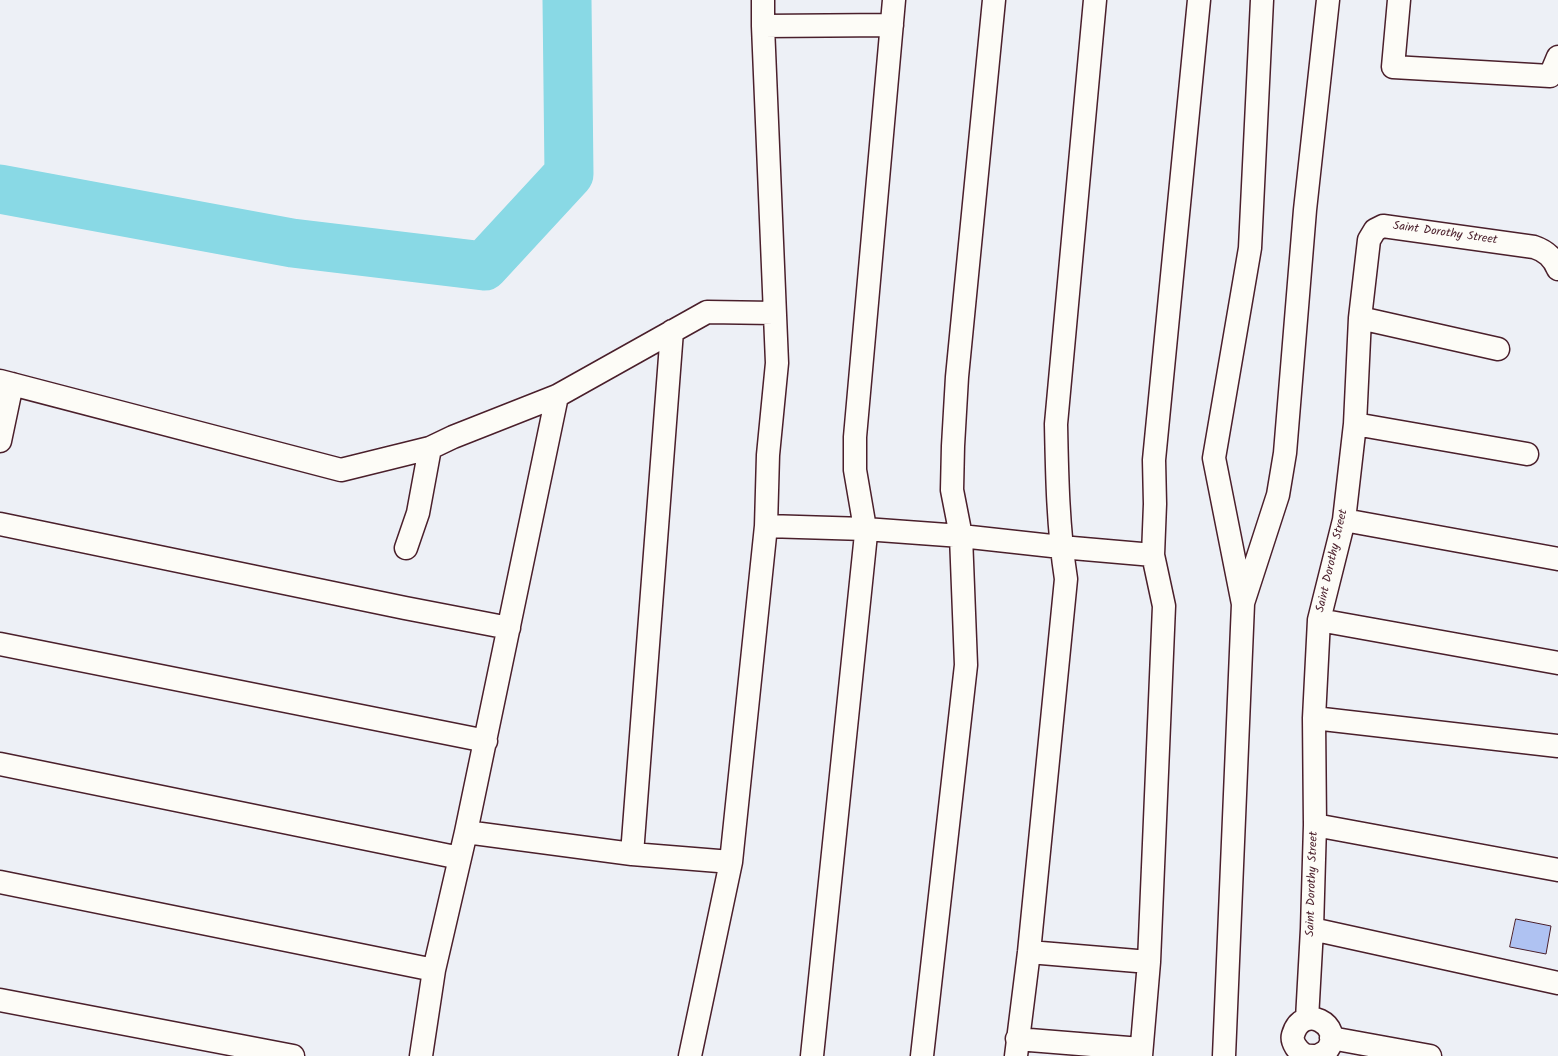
<!DOCTYPE html>
<style>
body{margin:0}
canvas{display:block;background:#edf0f6}
</style>
<canvas width="1558" height="1056"></canvas>
<script>
const context = document.querySelector('canvas').getContext('2d');
context.lineJoin = 'round';
function stroke(path, color, width, dash) {
  context.strokeStyle = color;
  context.lineWidth = width;
  context.lineCap = dash ? 'butt' : 'round';
  context.setLineDash(dash || []);
  context.stroke(path);
}
function fill(path, color) {
  context.fillStyle = color;
  context.fill(path, 'evenodd');
}
function label(font, color, halo, rows, align = 'center') {
  context.font = font + ' Kalam,sans-serif';
  context.lineWidth = 3.5;
  context.setLineDash([]);
  context.textBaseline = 'middle';
  context.strokeStyle = halo;
  context.fillStyle = color;
  for (const [text, x, y, turn = 0] of rows) {
    context.save();
    context.translate(x, y);
    context.rotate((+turn || 0) * Math.PI / 180);
    context.textAlign = isNaN(turn) ? turn : align;
    if (halo) context.strokeText(text, 0, 0);
    context.fillText(text, 0, 0);
    context.restore();
  }
}
stroke(new Path2D(`
 M0,189L292,243L484,266L569,174L567,0`), '#89d9e5', 49);
const building = new Path2D(`
 M1516,919L1551,926L1546,954L1510,947Z`);
fill(building, '#afc2f2');
stroke(building, '#4a1f2b', 1);
const street = new Path2D(`
 M1399,0L1393,67L1550,76L1558,57
 M763,26L892,25
 M1360,318L1498,349
 M0,381L341,470L430,448L453,437L557,396L707,312L774,313
 M1355,424L1527,454
 M0,441L12,384
 M1344,520L1558,559
 M0,524L405,608L509,628
 M766,526L865,529L961,536L1061,547L1153,555
 M406,548L418,513L430,448
 M1319,620L1558,663
 M0,644L486,741
 M1314,718L1558,746
 M0,764L460,858
 M1315,825L1558,870
 M466,832L632,854L731,862
 M632,854L672,331
 M0,882L434,970
 M1312,929L1558,983
 M1029,952L1149,962
 M0,1000L293,1056
 M1307,1019L1312,929L1315,825L1314,718L1319,620L1344,520L1355,424L1360,318L1369,240L1375,230L1383,226L1534,247C1546,251 1553,257 1558,269
 M1331,1038L1430,1056
 M1017,1039L1141,1049
 M421,1056L434,970L466,832L557,396
 M690,1056L731,862L766,526L768,455L777,363L763,26V0
 M812,1056L866,534L855,470V437L894,0
 M922,1056L966,665L961,536L952,490L953,446L957,377L994,0
 M1016,1056L1029,952L1066,579C1058,528 1057,476 1056,424L1095,0
 M1141,1056L1149,962L1164,606L1153,555L1155,504L1154,460L1199,0
 M1317,1056C1313,1056 1308,1056 1305,1055C1298,1052 1291,1042 1293,1035C1302,1002 1344,1025 1328,1049C1326,1052 1321,1054 1318,1056`);
const secondary = new Path2D(`
 M1243,603L1278,495L1285,453L1305,210L1328,0
 M1224,1056L1243,604L1214,458L1250,248L1262,0`);
stroke(street, '#4a1f2b', 25);
stroke(secondary, '#4a1f2b', 25);
stroke(street, '#fdfcf7', 22);
stroke(secondary, '#fdfcf7', 22);
label('12px', '#4a1f2b', '#fdfcf7', [
 ["Saint Dorothy Street",1445,234,8],
 ["Saint Dorothy Street",1333,561,-77],
 ["Saint Dorothy Street",1313,884,-88]
]);
</script>
